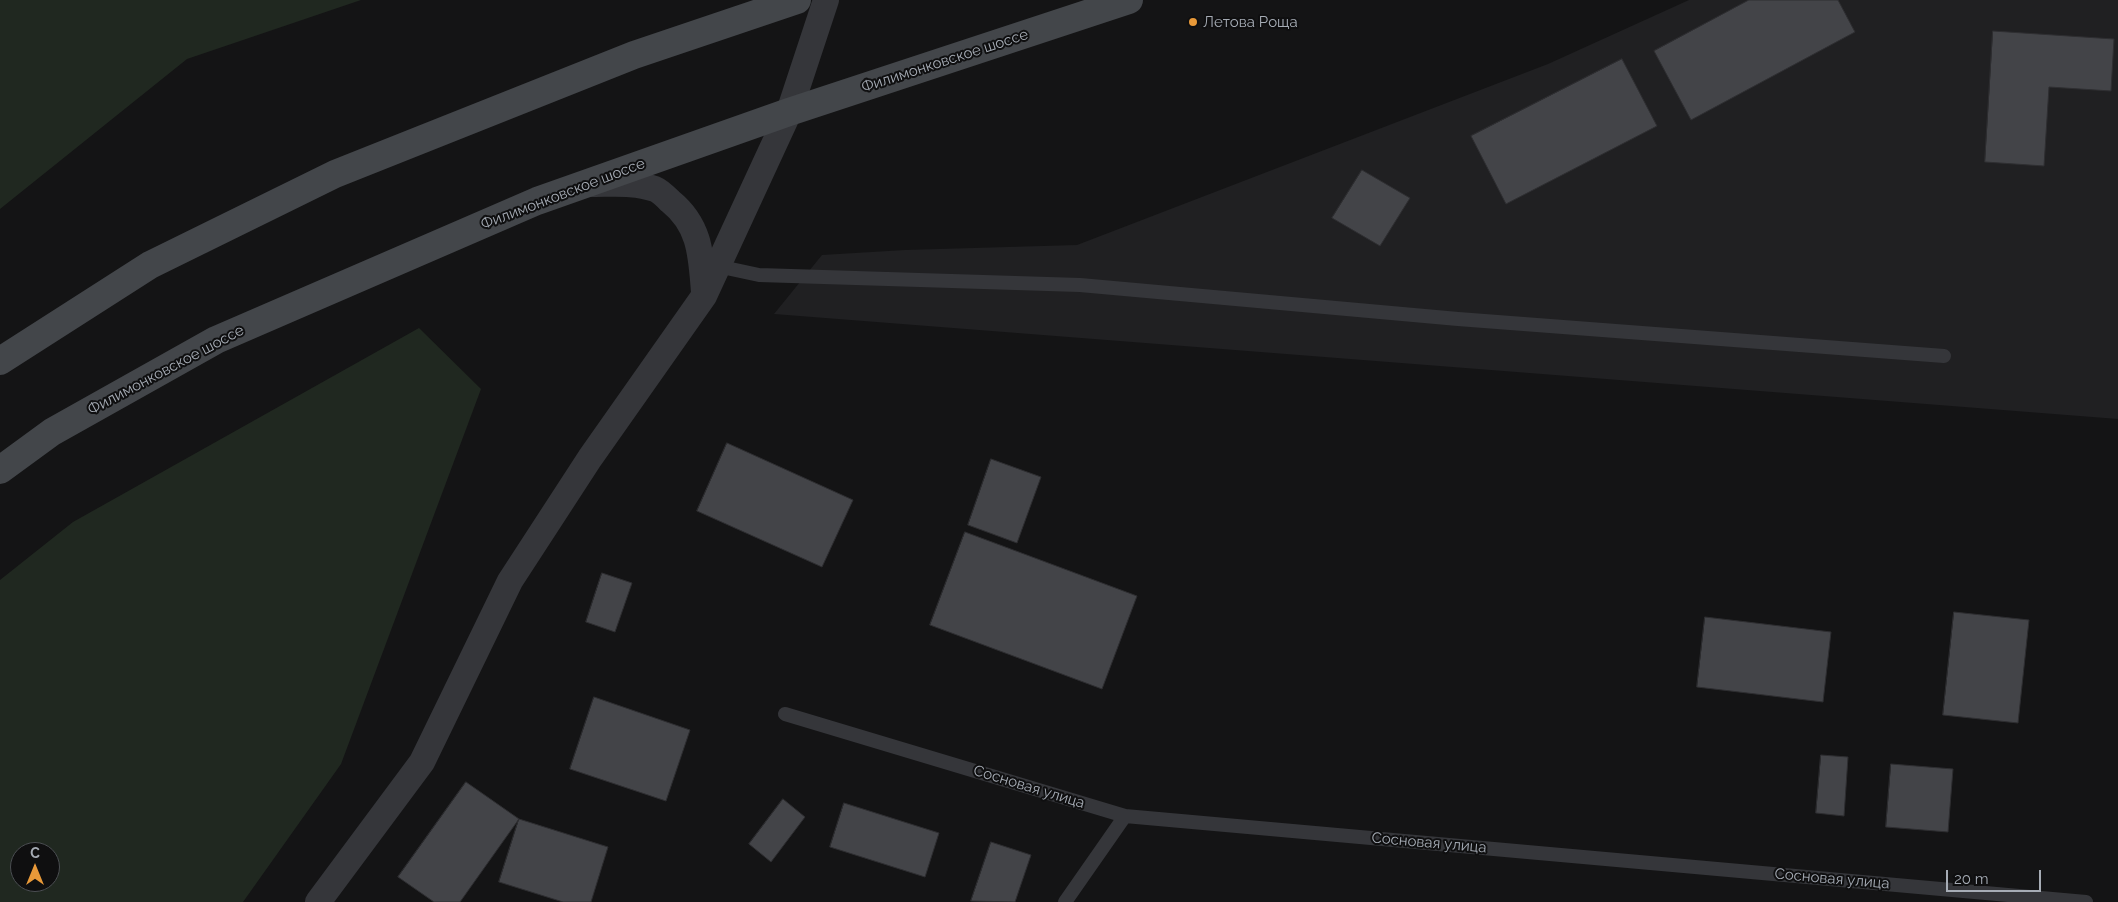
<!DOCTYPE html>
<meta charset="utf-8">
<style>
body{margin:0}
#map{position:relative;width:2118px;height:902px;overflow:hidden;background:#141415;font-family:Raleway,sans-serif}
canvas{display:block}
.north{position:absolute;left:10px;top:842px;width:50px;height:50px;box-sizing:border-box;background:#0f0f10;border:1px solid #4b4e52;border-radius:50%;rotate:0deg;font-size:14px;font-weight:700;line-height:20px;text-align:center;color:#a6acb5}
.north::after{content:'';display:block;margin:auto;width:18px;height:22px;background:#e89939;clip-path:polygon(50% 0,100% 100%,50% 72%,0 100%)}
.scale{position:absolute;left:1946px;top:870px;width:95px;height:22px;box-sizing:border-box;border:2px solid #a6acb5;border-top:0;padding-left:6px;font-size:15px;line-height:18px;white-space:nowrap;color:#a6acb5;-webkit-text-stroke:4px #0f0f10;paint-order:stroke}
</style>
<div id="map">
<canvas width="2118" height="902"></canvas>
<div class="north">С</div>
<div class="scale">20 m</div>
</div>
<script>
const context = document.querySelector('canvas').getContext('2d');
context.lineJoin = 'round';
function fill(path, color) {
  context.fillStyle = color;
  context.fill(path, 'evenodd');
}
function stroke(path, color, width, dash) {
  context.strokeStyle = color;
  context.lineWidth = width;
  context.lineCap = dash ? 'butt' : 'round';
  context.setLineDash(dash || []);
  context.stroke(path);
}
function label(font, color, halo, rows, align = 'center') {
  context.font = font + ' Raleway,sans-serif';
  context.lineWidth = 4;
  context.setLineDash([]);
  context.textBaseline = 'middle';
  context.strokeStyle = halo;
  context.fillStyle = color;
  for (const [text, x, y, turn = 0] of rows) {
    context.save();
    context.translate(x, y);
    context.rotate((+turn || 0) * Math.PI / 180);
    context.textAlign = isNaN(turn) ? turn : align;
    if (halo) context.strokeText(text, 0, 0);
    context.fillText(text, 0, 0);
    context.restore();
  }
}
fill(new Path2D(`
 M1689,0H2118V419L774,314L822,255L905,250L1077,245L1548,64Z`), '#202022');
fill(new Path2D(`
 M0,0H361L187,59L0,209Z
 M419,328L481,389L341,764L243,902H0V580L73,522ZM20,852H50V882H20Z`), '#202820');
const building = new Path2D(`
 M1749,0H1838L1855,32L1691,120L1654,51Z
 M1993,31L2114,39L2111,91L2049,87L2044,166L1985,162Z
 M1622,59L1657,126L1506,204L1471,136Z
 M1362,170L1410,198L1380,246L1332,218Z
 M727,443L853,500L822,567L697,511Z
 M991,459L1041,477L1017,543L968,525Z
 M965,532L1137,596L1102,689L930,625Z
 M602,573L632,583L615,632L586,622Z
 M1954,612L2029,620L2018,723L1943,715Z
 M1705,617L1831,632L1823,702L1697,687Z
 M594,697L690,730L666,801L570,769Z
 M1821,755L1848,757L1844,816L1816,813Z
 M1891,764L1953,769L1948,832L1886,827Z
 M466,782L519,819L460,902H434L398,877Z
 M783,799L805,817L771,862L749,844Z
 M844,803L939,833L925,877L830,847Z
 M519,819L608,847L591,902H563L499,882Z
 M991,842L1031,855L1015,902L971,901Z`);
fill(building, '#434448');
stroke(building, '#2e2e31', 1);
stroke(new Path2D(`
 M717,266L759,275L1080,285L1458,319L1944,356
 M785,714L1125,816L2086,902
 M1065,902L1125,816`), '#35363a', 14);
stroke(new Path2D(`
 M593,184C614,184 635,182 655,189C660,191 666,197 670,201C701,226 701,256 704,292
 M318,902L422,762L510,581L590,458L704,296L789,112L826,0`), '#35363a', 26);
stroke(new Path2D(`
 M0,361L150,265L335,174L634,55L797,0
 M0,470L52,432L216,340L537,201L789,112L1129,0`), '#43464a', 28);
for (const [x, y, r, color] of [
 [1193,22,5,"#e89939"]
]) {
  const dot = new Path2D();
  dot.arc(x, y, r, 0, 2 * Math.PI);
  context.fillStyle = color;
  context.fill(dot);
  stroke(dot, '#0f0f10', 2);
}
label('15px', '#a6acb5', '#0f0f10', [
 ["Летова Роща",1203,22]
], 'left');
label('15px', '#a6acb5', '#0f0f10', [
 ["Филимонковское шоссе",945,61,-18],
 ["Филимонковское шоссе",563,194,-21],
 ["Филимонковское шоссе",166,370,-28],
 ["Сосновая улица",1029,787,17],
 ["Сосновая улица",1429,843,5],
 ["Сосновая улица",1832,879,5]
]);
</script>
